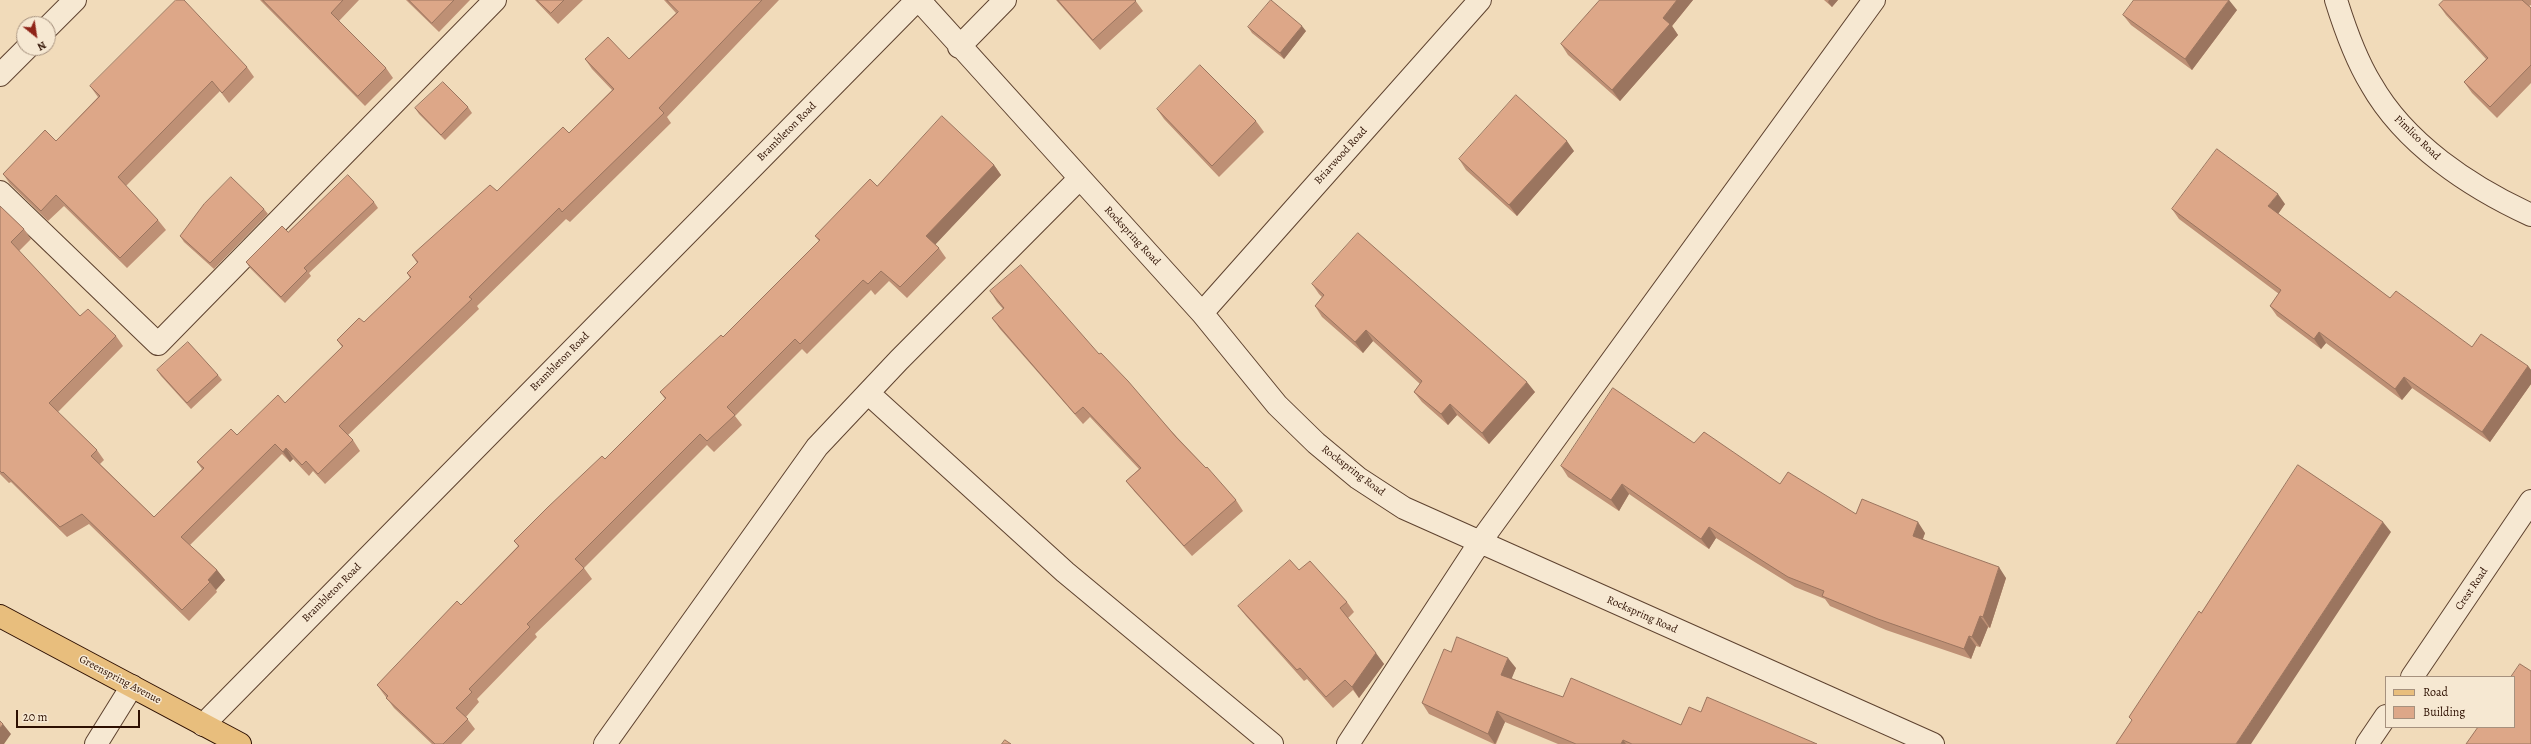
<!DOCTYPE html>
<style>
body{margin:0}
#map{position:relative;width:2531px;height:744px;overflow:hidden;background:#f1dbba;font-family:Alegreya,serif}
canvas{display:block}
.legend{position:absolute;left:2385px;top:676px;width:130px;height:52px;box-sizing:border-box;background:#f6e8d2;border:1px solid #a6917e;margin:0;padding:5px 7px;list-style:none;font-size:12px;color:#2d0f01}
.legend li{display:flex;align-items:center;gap:8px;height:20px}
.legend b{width:20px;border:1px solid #a6917e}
.north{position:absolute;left:16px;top:16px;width:40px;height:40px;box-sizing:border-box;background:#f6e8d2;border:1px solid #a6917e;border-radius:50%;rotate:150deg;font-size:11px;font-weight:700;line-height:16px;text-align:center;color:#2d0f01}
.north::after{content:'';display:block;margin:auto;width:14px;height:18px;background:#8f2418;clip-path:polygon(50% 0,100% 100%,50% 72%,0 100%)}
.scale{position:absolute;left:16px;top:710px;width:124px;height:18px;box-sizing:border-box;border:2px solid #2d0f01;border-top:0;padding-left:5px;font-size:12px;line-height:14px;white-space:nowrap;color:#2d0f01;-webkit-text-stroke:3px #f6e8d2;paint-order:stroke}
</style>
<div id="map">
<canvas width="2531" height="744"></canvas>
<ul class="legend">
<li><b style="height:5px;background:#e8be7d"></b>Road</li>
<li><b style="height:11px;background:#dda788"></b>Building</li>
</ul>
<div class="north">N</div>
<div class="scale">20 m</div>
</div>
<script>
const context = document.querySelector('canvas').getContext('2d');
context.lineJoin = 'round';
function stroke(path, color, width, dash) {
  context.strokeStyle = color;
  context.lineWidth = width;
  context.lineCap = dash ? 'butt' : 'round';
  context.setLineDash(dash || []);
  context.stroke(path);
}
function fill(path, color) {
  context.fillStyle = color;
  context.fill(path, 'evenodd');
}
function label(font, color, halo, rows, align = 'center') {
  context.font = font + ' Alegreya,serif';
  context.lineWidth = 3;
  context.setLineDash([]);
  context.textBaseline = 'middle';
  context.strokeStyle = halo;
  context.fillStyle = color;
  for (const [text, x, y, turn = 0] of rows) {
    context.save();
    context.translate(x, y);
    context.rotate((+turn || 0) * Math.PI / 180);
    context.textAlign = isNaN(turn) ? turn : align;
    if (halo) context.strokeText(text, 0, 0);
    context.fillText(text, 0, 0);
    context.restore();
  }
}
const minor = new Path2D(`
 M919,0L1202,313L1277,405L1316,443L1358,478L1404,508L1933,744
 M2336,0C2345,29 2355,58 2371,84C2405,144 2470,187 2531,215
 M48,27L75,0
 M959,47L1005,0
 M0,75L27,48
 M0,192L158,344L495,0
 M1202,313L1480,0
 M868,393L1065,572L1272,744
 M2412,677L2531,501
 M203,725L917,0
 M96,744L132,686
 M605,744L817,447L899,360L1079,179
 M1348,744L1480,542L1874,0
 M2367,744L2386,716`);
const major = new Path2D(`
 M0,616L240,744`);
stroke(minor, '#5e422f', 24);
stroke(major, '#2d0f01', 24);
stroke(minor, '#f6e8d2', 22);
stroke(major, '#e8be7d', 22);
fill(new Path2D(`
 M260,0H359L339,21L386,68L393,78L365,106Z
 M406,0H470L439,32Z
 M535,0H583L558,24Z
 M664,0H779L667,117L671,123L570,222L566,219L477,306L479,309L348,435L353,440L360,451L325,484L313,471L309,476L293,459L290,462L282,454L190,545L217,570L225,580L216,590L217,592L189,621L89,524L67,537L11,482L9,483L0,474V206L24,229L31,239L19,251L80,316L116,336L123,346L58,412L97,450L104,460L100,464L154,517L202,469L197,462L285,403L342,347L337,340L364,322L410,278L407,273L417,263L412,255L497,191L569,133L612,90L592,69L585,59H629L676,13Z
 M1056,0H1135L1143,11L1100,50Z
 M1600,0H1693L1672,26L1678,35L1620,101L1568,55L1561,44Z
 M1824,0H1838L1832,7Z
 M2444,0H2531V5L2529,6L2531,8V83L2497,118L2472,93L2464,82L2486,59L2446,15L2439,5Z
 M2237,10L2192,70L2131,25L2123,15Z
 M1248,27L1306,31L1284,59L1252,33Z
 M247,67L254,77L229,103L220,91L126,186L158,220L166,230L127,268L64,206L48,221L10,184L3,174L56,141L98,97L90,86Z
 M468,107L472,113L445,140L419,114L415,108Z
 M1157,109L1256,121L1264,132L1219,177L1164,119Z
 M1574,151L1517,216L1466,170L1459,159Z
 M994,165L1001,175L935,244L939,248L946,258L907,298L889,281L875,295L871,290L807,354L802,349L735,416L742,425L714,452L707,445L584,568L592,579L535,634L537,637L477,699L479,702L466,717L475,729L461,744H432L394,708L377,685L461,605L518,546L514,541L605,459L665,399L660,392L723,337L819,241L815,236L877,186Z
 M374,202L378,208L309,273L311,276L285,303L250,268L246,262L288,232Z
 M2285,204L2278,214L2390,298L2472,347L2528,366L2531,370V384L2490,442L2412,388L2402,400L2326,343L2321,349L2277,316L2270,306L2279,294L2179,219L2172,209Z
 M264,209L268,214L214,269L184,242L180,236Z
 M1312,284L1535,392L1489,444L1457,415L1448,425L1422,402L1414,392L1420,384L1373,341L1363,353L1322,317L1315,306L1322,297L1319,294Z
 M990,291L1099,354L1236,500L1243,511L1192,556L1134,491L1126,481L1139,469L1090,417L1083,424L1000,329L992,318L1003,309L997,302Z
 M157,370L218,375L222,380L191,409L161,376Z
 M1694,443L1780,484L1856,514L1925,533L1923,539L2006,578L1990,628L1988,627L1980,647L1976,646L1971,659L1886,630L1830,606L1825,599L1795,587L1716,538L1709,549L1629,494L1619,511L1568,477L1561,466Z
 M1299,570L1347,602L1354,612L1348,618L1384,664L1359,698L1353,690L1333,708L1307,679L1304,681L1246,616L1238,606Z
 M1451,652L1516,668L1511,678L1563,697L1681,725L1701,712L1817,744H1558L1505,722L1496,744H1494L1429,714L1422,703Z`), '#be9075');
fill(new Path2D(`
 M1677,0H1693L1672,26L1678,35L1620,101L1612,90L1663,18Z
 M1829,0H1838L1832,7L1828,2Z
 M2229,0L2237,10L2192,70L2185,59Z
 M1302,26L1306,31L1284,59L1280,53Z
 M1567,141L1574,151L1517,216L1509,205Z
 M994,165L1001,175L934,246L926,236Z
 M2278,194L2285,204L2276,217L2268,206Z
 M1366,330L1373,341L1363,353L1355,342Z
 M2319,332L2326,343L2321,349L2314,339Z
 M2528,366L2531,370V384L2490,442L2482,432Z
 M2404,377L2412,388L2402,400L2395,389Z
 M1527,382L1535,392L1489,444L1482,433Z
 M1450,404L1457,415L1448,425L1441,414Z
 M286,448L293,459L290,462L283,452Z
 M1622,484L1629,494L1619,511L1611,500Z
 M1918,522L1925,533L1920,546L1913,536Z
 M2383,522L2391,532L2251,744H2236Z
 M1709,527L1716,538L1709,549L1701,539Z
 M1999,567L2006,578L1990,628L1983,617Z
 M217,570L225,580L216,590L208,580Z
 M1980,616L1988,627L1980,647L1972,637Z
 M1969,636L1976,646L1971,659L1964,649Z
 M1376,653L1384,664L1359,698L1352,687Z
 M1508,658L1516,668L1509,685L1501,675Z
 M1497,711L1505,722L1495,744L1488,734Z
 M3,724L11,734L4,744H0V728Z
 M1623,740L1626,744H1621Z`), '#9b755f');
const building = new Path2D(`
 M176,0H184L247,67L222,93L212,81L118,177L158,220L120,258L56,195L41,211L3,174L45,130L56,141L100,96L90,86Z
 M263,0H343L331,13L386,68L358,96Z
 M409,0H454L432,23Z
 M537,0H564L551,13Z
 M667,0H762L659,108L664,113L562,212L559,208L469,297L472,299L339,426L353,440L318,474L306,461L302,465L286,448L283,452L275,444L181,537L217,570L208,580L210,582L182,610L82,514L60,527L3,472L2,473L0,471V206L24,229L11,242L80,316L88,309L116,336L49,403L97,450L91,456L154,517L204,468L197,462L231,429L237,435L278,395L285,403L343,346L337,340L359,318L364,322L411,277L407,273L418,262L412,255L490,185L497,191L563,127L569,133L614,89L585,59L608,37L629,59L678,12Z
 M1058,0H1135L1136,1L1093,40Z
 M1271,0L1302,26L1280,53L1248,27Z
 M1600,0H1677L1663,18L1670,24L1612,90L1561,44Z
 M2134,0H2229L2185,59L2123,15Z
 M2444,0H2522L2531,8V65L2490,107L2464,82L2488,58L2439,5Z
 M1200,65L1256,121L1212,166L1157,109Z
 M443,82L468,107L441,135L415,108Z
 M1516,95L1567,141L1509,205L1459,159Z
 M942,116L994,165L926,236L939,248L900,287L881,271L868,284L863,280L800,344L795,339L727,407L735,415L707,441L700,434L575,559L584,568L527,624L530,627L469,689L472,692L456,708L468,719L443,744H435L386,698L388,696L377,685L457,601L461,605L519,546L514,541L548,507L602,456L605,459L666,398L660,392L721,335L723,337L820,240L815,236L870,179L877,186Z
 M2217,149L2278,194L2268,206L2390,298L2396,291L2472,347L2481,334L2528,366L2482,432L2404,377L2395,389L2319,332L2314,339L2270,306L2281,290L2172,209Z
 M348,175L374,202L304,268L307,271L281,297L246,262L282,226L288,232Z
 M231,177L264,209L210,263L180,236L204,204Z
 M1358,233L1527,382L1482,433L1450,404L1441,414L1414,392L1422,381L1366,330L1355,342L1315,306L1324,295L1312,284Z
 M1021,265L1099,354L1101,353L1128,381L1176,437L1206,468L1207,467L1236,500L1184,546L1126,481L1141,468L1083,407L1075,414L992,318L1004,308L990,291Z
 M188,342L218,375L187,403L157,370Z
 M1613,388L1694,443L1704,432L1780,484L1788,472L1856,514L1862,499L1918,522L1913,536L1999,567L1983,617L1980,616L1972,637L1969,636L1964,649L1878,619L1822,596L1824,591L1788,577L1709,527L1701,539L1622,484L1611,500L1561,466Z
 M2298,465L2383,522L2236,744H2116L2132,720L2129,717L2199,611L2201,613Z
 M1290,560L1299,570L1310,561L1347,602L1340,608L1376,653L1352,687L1345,680L1326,697L1300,668L1297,670L1238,606Z
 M1457,637L1508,658L1501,675L1563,697L1571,678L1681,725L1689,707L1701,712L1707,697L1817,744H1632L1623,740L1621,744H1576L1497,711L1488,734L1422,703L1444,649L1451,652Z
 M2520,664L2531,671V744H2466L2478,727H2514V677H2511Z
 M0,721L3,724L0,728Z
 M1005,740L1011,744H1002Z`);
fill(building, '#dda788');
stroke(building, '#9b755f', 1);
label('11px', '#2d0f01', '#f6e8d2', [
 ["Brambleton Road",787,132,-45],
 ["Pimlico Road",2417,138,44],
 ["Briarwood Road",1341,156,-48],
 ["Rockspring Road",1132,236,47],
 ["Brambleton Road",560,362,-45],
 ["Rockspring Road",1353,471,37],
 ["Crest Road",2472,589,-56],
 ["Brambleton Road",332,593,-45],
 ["Rockspring Road",1642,615,24],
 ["Greenspring Avenue",120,680,28]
]);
</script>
